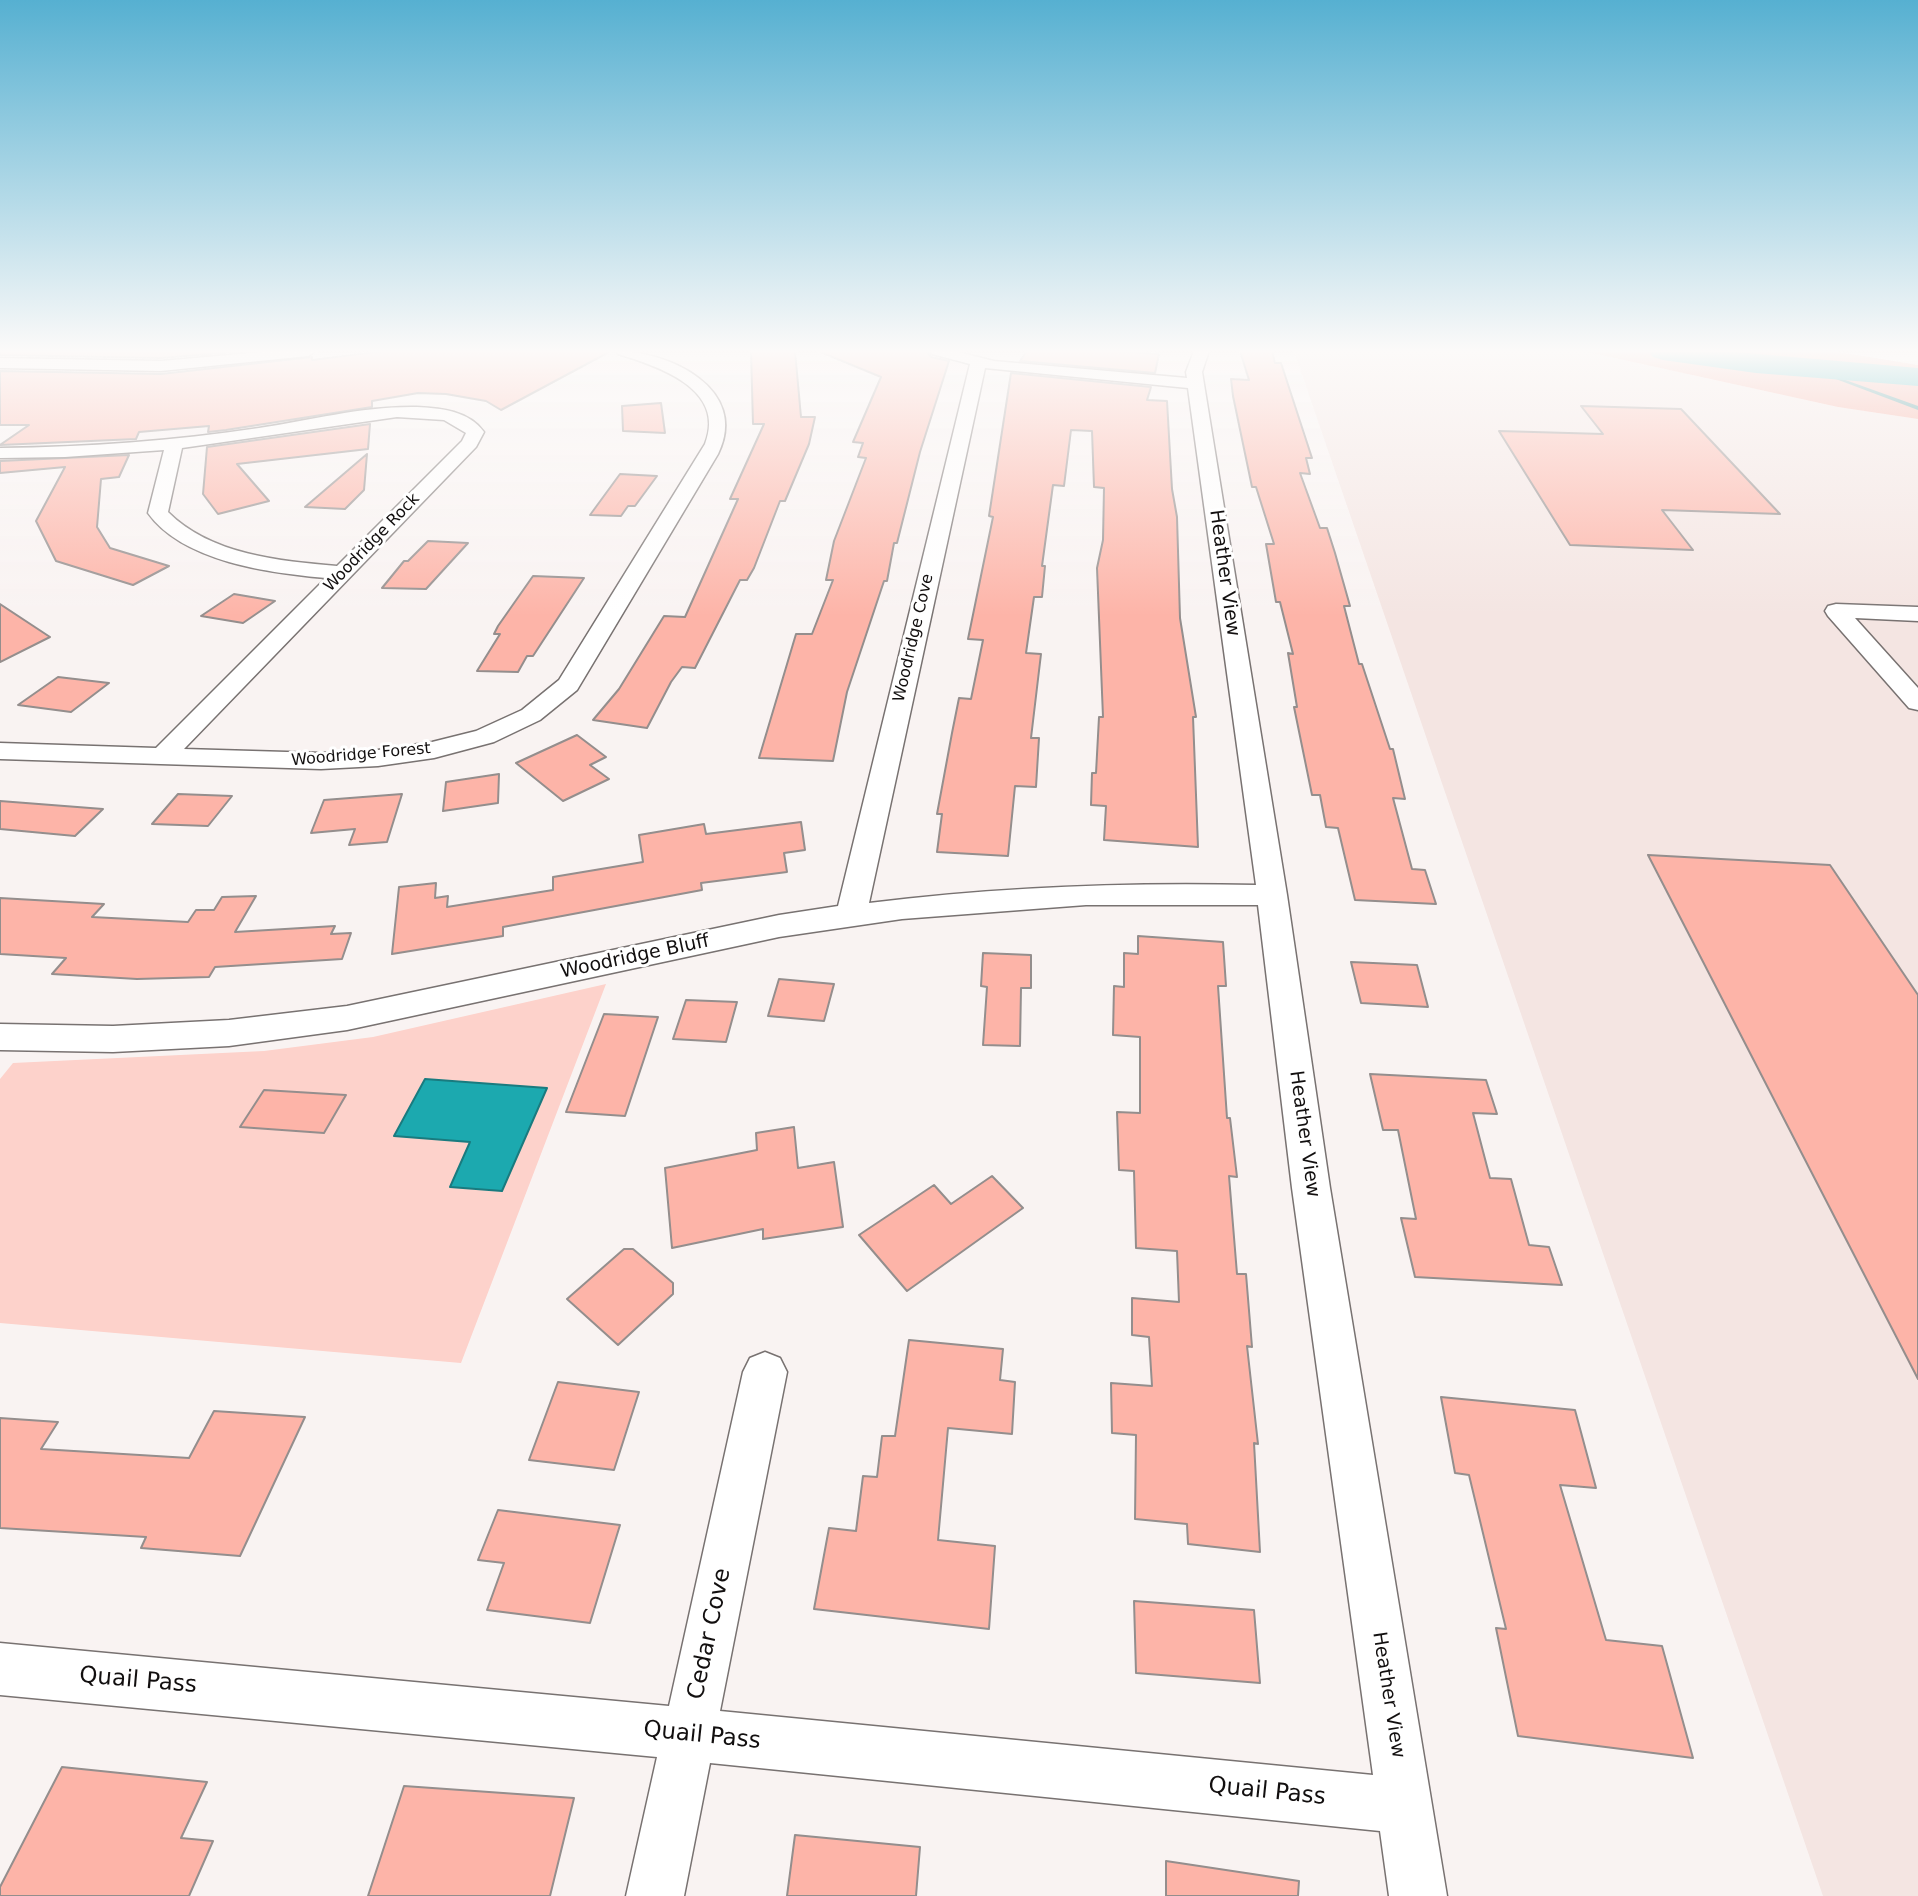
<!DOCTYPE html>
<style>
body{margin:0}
canvas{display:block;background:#f9f3f2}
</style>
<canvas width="1918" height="1896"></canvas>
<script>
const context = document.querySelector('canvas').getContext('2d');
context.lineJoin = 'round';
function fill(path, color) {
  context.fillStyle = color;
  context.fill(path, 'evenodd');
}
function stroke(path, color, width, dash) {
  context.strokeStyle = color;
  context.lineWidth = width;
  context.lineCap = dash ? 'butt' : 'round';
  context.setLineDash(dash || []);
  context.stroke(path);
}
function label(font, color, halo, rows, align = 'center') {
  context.font = font + ' "DejaVu Sans",sans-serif';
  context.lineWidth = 6;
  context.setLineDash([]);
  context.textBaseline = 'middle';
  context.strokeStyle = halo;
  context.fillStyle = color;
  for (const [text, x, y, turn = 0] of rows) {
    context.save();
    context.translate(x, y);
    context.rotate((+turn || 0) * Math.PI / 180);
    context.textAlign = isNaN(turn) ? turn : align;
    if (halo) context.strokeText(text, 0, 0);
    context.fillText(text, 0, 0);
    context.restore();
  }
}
fill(new Path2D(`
 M1294,351H1583L1838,407L1918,419V1896H1823Z`), '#f4e5e2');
fill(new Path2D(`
 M606,984L461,1363L0,1323V1079L13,1063L264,1051L373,1037Z`), '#fdd2cb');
fill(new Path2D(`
 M1583,351H1833L1918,365V419L1838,407Z`), '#f69e8f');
const water = new Path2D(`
 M425,1079L547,1088L502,1191L450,1187L470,1142L394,1136Z`);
fill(water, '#1ca9af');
stroke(water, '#197b7f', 2);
fill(new Path2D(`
 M1812,368L1918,406V410L1812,370Z`), '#197b7f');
fill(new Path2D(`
 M1649,351H1724L1918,368V386L1756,373L1663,360L1653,357Z`), '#1ca9af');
const building = new Path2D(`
 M0,351H246L161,358L0,355Z
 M383,351H611L501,410L486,401L446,394L418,393L372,401V407L226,430L208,432L209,426L139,432L136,439L0,445L29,425H0V371L161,374L312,357V360Z
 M751,351H795L801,417H815L809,444L785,501H780L754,568L747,580H740L695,668L682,667L671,682L647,728L593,720L619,689L664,616L685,617L738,499H730L764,424H753Z
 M818,351H926L931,357L949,361L920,452L897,543H894L887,581H884L847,692L833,761L759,758L796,634H812L833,580H826L834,541L866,458L858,457L863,443L853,442L881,377Z
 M1027,351H1119L1159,354L1155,373L1020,361Z
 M1240,351H1272L1275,363H1281L1312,458H1306L1310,474L1300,473L1320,528H1327L1335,553L1350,606H1344L1359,664H1362L1390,749H1393L1405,799L1393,798L1412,869L1425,870L1436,904L1355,900L1338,828L1326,827L1320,795H1312L1294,707H1297L1288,653L1293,654L1280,602H1276L1266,544H1274L1256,487H1252L1233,396L1231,379L1249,380Z
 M1011,373L1151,387L1147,400L1167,401L1172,489L1177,517L1180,618L1196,717H1193L1198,847L1104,840L1106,806L1091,805L1092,773H1096L1099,717H1103L1097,568L1103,540L1104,488L1094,487L1092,431L1071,430L1064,486L1053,485L1042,566H1045L1042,597H1034L1026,653L1041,654L1031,738H1039L1036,787L1015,786L1008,856L937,852L942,814H937L952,733L959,698L971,699L983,640L968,639L993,517L989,516Z
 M661,403L665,433L623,431L622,406Z
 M1581,406L1681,409L1780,514L1662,510L1693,550L1570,545L1499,431L1603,434Z
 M370,424L368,449L237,464L269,501L218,514L203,494L207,447Z
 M367,454L364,490L345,509L305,507Z
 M129,455L119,477L101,479L97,527L110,548L169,566L133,585L56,561L36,521L65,467L0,473V461Z
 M620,474L657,476L635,506H628L621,516L590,515Z
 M428,541L468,543L426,589L382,588L404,561H408Z
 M533,576L584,578L533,656H527L518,672L477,671L500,634H494L498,626Z
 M234,594L275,601L243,623L201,616Z
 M0,604L50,637L0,662Z
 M58,677L109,683L71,712L18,705Z
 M577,735L606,757L590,765L609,779L563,801L516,763Z
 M499,774L498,803L443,811L446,782Z
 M178,794L232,796L208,826L152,824Z
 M402,794L387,842L349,845L355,829L311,833L324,800Z
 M0,801L103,809L75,836L0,829Z
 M801,822L805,850L784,853L787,872L701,883L702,890L503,927V936L392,954L399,887L436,883L435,898L448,896L447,907L553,890V877L643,862L639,835L704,824L706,834Z
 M1648,855L1830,865L1918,995V1379Z
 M256,896L235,932L335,926L331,934L351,933L342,959L215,967L209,977L137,979L52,974L66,958L0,954V898L104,904L92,917L188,922L196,910H214L222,897Z
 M1138,936L1223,942L1226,986H1218L1227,1118H1230L1237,1177L1229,1176L1237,1274H1246L1252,1347L1247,1346L1258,1444L1254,1443L1260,1552L1188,1544L1187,1524L1135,1519L1136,1435L1112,1433L1111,1383L1152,1386L1149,1337L1132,1335V1298L1179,1302L1177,1251L1136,1248L1134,1171L1119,1170L1117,1112L1140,1113V1037L1113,1035L1114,986L1124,987V953L1138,954Z
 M983,953L1031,955V988H1021L1020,1046L983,1045L987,987L981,986Z
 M1351,962L1417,965L1428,1007L1361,1003Z
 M779,979L834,984L824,1021L768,1016Z
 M686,1000L737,1002L726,1042L673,1039Z
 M604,1014L658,1017L625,1116L566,1112Z
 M1370,1074L1486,1080L1497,1114L1473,1113L1490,1178L1511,1179L1529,1245L1549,1247L1562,1285L1415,1277L1401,1218L1416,1219L1398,1130H1383Z
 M264,1090L346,1095L324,1133L240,1127Z
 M794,1127L798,1168L834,1162L843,1227L763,1239V1229L672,1248L665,1168L757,1150L756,1133Z
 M992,1176L1023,1208L907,1291L859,1235L934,1185L951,1204Z
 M624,1249H633L673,1283V1294L618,1345L567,1299Z
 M909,1340L1003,1349L1000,1380L1015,1382L1012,1434L948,1428L938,1540L995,1546L989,1629L814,1609L829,1528L856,1531L863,1476L877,1477L882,1436H895Z
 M558,1382L639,1392L614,1470L529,1460Z
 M1441,1397L1575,1410L1596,1488L1560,1485L1606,1640L1662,1646L1693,1758L1518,1736L1496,1628L1506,1629L1469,1475L1455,1473Z
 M214,1411L305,1417L240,1556L141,1548L146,1537L0,1528V1418L58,1422L41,1449L189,1458Z
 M498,1510L620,1525L590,1623L487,1610L504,1563L478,1560Z
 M1134,1601L1254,1610L1260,1683L1136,1673Z
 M62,1767L207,1782L181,1838L213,1841L189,1896H0V1887Z
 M404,1786L574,1798L550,1896H368Z
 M795,1835L920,1847L916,1896H787Z
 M1166,1861L1299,1881L1298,1896H1166Z`);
fill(building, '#fdb4a8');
stroke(building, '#948e8d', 2);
const minor = new Path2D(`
 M273,351H316L308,356L161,371L0,368V358L161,361Z
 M616,351C669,351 750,389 718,454L577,690L540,720L494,742L434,758L378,766L321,769L0,759V743L156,748L326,578C270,573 183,562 148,513L164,450L65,457L0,458V448C87,447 173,441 259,428C312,420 363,406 417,407C441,408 469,411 484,432L476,447L184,749L321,753L378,750L432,742L476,731L522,710L559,680L705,444C727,389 658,366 618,354ZM397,417L444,420L466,433L462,441L337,566C280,561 211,555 168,512L182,448Z
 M929,351H954L994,361L1187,378L1186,372L1194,351H1209L1202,372L1287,895L1330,1188L1447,1896H1389L1380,1831L710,1763L684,1896H626L657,1757L0,1695V1643L669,1706L743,1372L750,1358L765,1352L780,1358L787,1372L720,1711L1373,1775L1292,1188L1258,905H1086L902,919L779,937L347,1030L229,1046L113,1052L0,1050V1024L113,1026L229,1020L347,1006L779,915L838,906L970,364L932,354ZM985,368L1188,388L1256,885C1126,882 997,887 869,903Z
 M1836,604L1918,607V621L1855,618L1918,688V710L1909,708L1828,616L1825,611L1828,606Z`);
stroke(minor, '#787271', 3);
fill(minor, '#fff');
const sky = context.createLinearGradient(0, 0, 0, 616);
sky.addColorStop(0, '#56b0d1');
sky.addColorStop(0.57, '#fcfaf9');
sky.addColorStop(1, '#fcfaf900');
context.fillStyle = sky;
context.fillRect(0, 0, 1918, 616);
label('16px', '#120f0f', '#fff', [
 ["Woodridge Rock",372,543,-46],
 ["Woodridge Cove",914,638,-77],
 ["Woodridge Forest",361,755,-5]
]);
label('19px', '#120f0f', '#fff', [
 ["Heather View",1224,573,82],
 ["Woodridge Bluff",635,957,-12],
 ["Heather View",1304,1134,82],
 ["Heather View",1388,1695,81]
]);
label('23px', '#120f0f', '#fff', [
 ["Cedar Cove",710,1634,-78],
 ["Quail Pass",138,1681,5],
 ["Quail Pass",702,1736,6],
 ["Quail Pass",1267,1792,6]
]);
</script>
